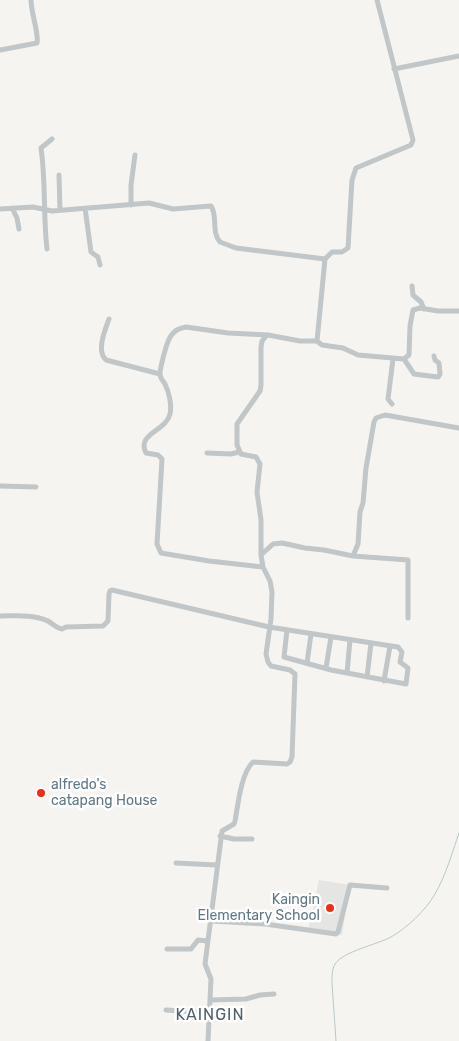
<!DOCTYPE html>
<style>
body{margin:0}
canvas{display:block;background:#f5f4f0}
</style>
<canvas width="459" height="1041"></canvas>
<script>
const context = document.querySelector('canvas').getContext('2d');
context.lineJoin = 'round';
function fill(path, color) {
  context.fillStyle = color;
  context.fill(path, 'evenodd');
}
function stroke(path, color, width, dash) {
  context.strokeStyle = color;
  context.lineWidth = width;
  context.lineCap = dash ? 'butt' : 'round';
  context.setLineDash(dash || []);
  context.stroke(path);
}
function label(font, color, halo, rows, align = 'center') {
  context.font = font + ' Rubik,sans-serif';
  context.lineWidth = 5;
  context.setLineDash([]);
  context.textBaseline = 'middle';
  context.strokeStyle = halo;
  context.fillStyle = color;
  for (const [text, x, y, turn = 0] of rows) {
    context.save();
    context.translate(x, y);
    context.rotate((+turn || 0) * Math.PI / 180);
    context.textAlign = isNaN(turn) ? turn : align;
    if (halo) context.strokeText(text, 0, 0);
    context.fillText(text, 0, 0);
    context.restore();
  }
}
fill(new Path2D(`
 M319,880L350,885L342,935L308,931Z`), '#e5e5e3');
stroke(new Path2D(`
 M336,1041L332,983C332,976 332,969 335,964C344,951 376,945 391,937C407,928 426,910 435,894C446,875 452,853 459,833`), '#b8c8ca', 1);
stroke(new Path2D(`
 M0,50L37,43C39,33 31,13 31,0
 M394,69L459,56
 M59,175L60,210
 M131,205V185L135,155
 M12,208L17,218L19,229
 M85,208L91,252L98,257L100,265
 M0,209L33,207L52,211L149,203L173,209L211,206C218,216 211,232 220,242L236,248L325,259
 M47,249C43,215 46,182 41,148L52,139
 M412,286L413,295L421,302L424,309
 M109,319C105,330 96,351 106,360L160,374
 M317,341L322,345L343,348L358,355L404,359L409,355L410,326L413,310L420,308L438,311H459
 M404,359L414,374L438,377L440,374L439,363L435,360L434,356
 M392,404L388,399L393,359
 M207,453L231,454L239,452
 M0,486L36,487
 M261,555L273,544L282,543L305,548L324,550L353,556L408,560V618
 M353,556L358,544L360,512L363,503L366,468L374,422L376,418L385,415L459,428
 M263,567L209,561L161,553L157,544L162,459L158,455L146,453C136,434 166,431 170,414C172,405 169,392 165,384C163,381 160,378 160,374C160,369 162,363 163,358C167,344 169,329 186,327L228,333L268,335L300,341H317L325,259L332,252H342L348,248L352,180L356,168L411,145L413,140L377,0
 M0,616C16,616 33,614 48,621C53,624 56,628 62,629L66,627L103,626L108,621L109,594L110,591L112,590L269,627L398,647L402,652L400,662L408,668L406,684L331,670L284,657L287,630
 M307,663L311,634
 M326,668L331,637
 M347,673L350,640
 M367,677L371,643
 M384,681L390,646
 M220,836L234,839H252
 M176,863L216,865
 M211,921L265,924L336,934L338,932L350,885L387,888
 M167,949H191L198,940L208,941
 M210,1000L246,999L260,995L274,994
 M166,1010L210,1013
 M208,1041L211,979L205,964L222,831L234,824L235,821C238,805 241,773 253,762L287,764L290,762L292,757L295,674L290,670L271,666L268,662L266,654L271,619L272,592L270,581L263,567L261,555V520L257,492L260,464L256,457L241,454L237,445V424L260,391L261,385V347L262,341L267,335`), '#c1c6c8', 5);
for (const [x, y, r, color] of [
 [41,793,5,"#f02d14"],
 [330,908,5,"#f02d14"]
]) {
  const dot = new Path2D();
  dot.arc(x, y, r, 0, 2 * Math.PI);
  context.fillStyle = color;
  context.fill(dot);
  stroke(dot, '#fff', 2);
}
label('14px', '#617883', '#fff', [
 ["alfredo's",51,785],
 ["catapang House",51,801],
 ["Kaingin",320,900,"right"],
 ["Elementary School",320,916,"right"]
], 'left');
context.letterSpacing = '1px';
label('16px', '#4f6068', '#fff', [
 ["KAINGIN",210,1015]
]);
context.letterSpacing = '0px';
</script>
